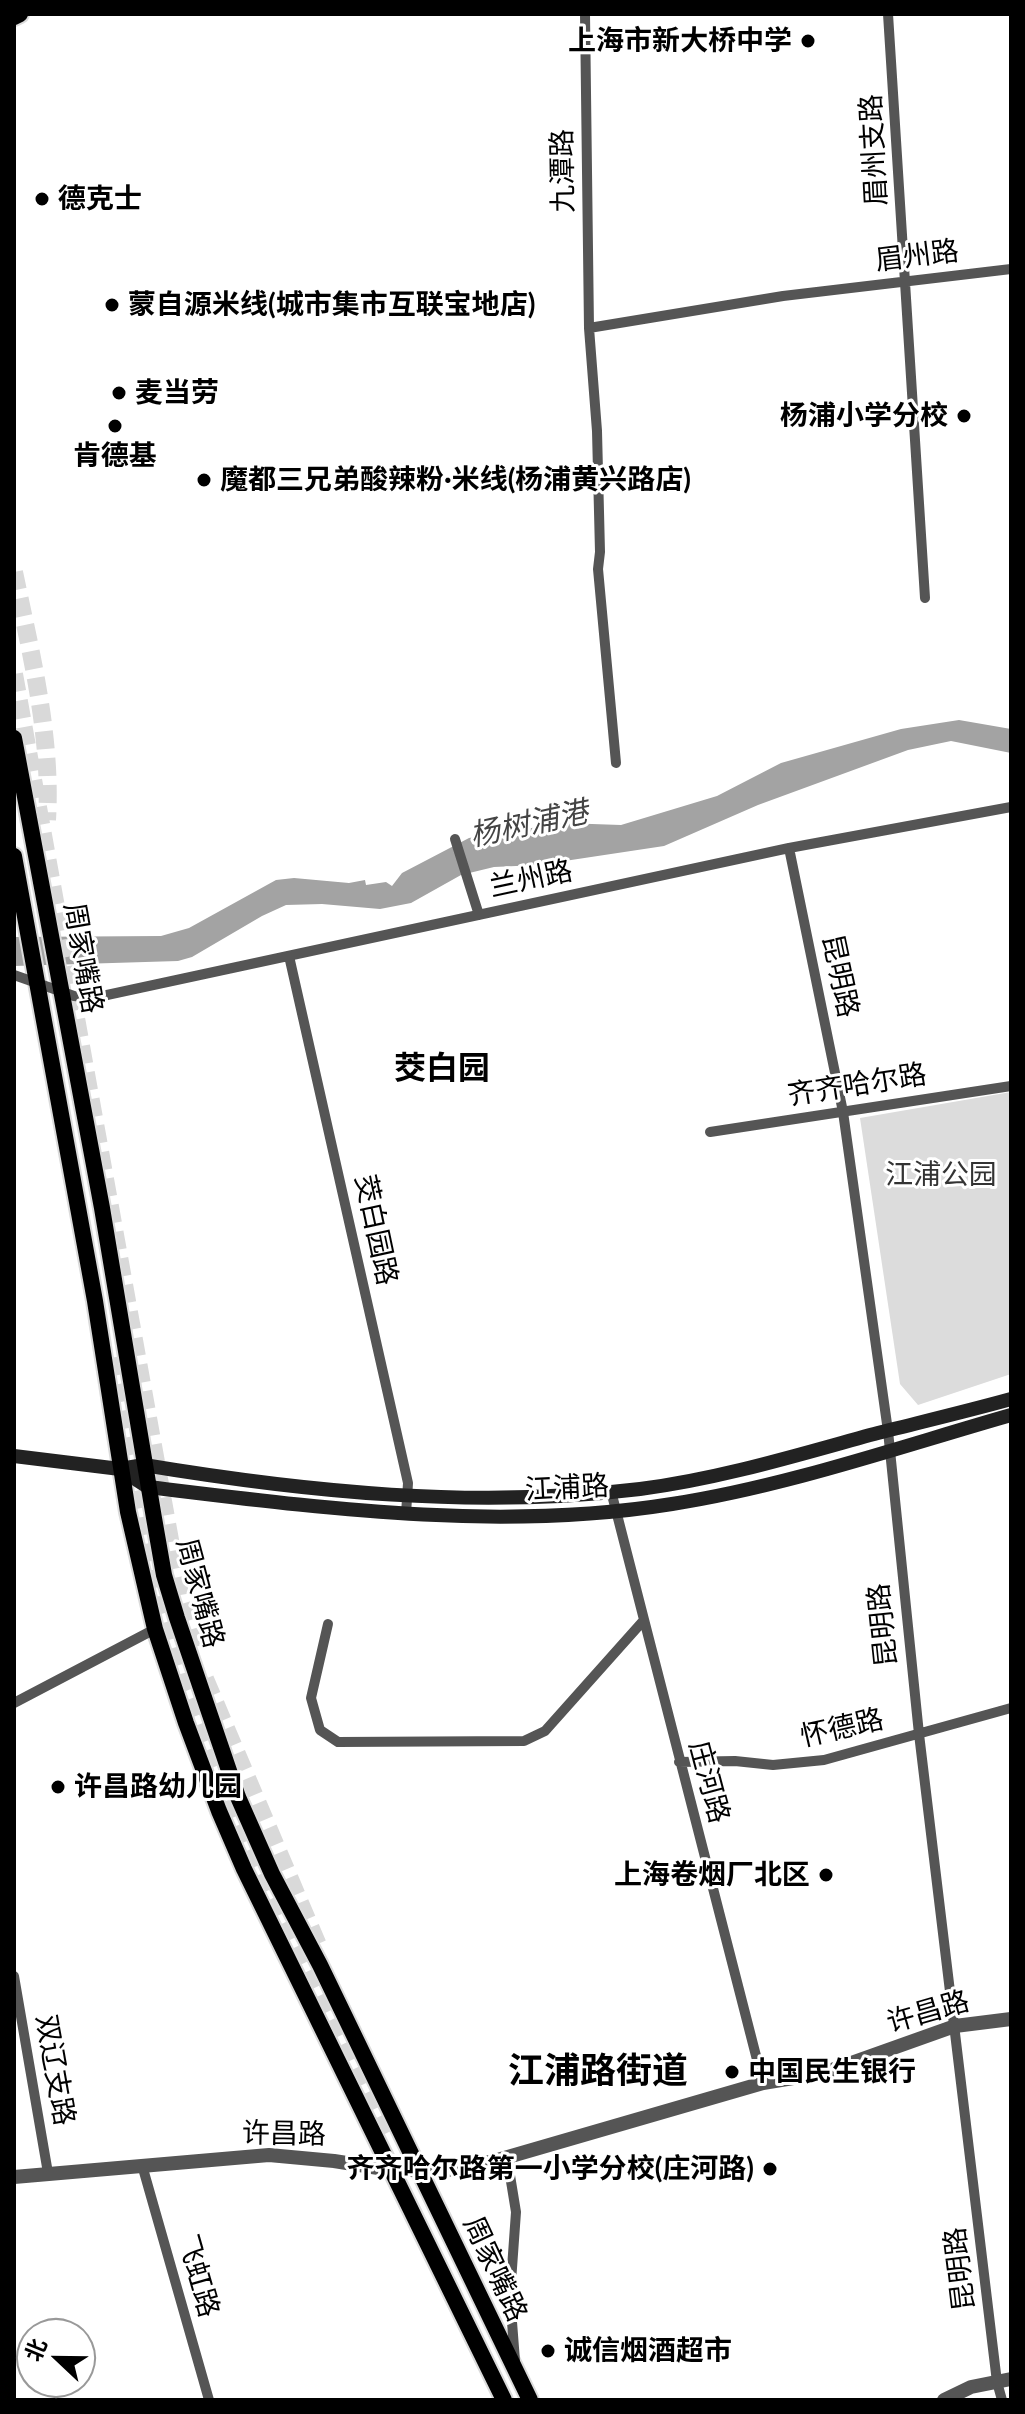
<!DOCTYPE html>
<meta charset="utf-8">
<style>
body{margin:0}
#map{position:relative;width:1025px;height:2414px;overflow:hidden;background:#fff;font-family:Lato,"Noto Sans SC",sans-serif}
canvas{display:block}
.frame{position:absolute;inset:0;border:16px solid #000;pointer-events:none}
.north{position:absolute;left:16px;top:2318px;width:80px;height:80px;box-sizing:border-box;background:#fff;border:2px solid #999;border-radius:50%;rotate:292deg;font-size:22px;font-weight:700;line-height:32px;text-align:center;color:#000}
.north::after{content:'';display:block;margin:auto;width:28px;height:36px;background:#000;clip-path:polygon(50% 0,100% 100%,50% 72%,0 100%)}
</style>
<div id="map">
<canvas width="1025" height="2414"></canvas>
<div class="frame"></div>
<div class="north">北</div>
</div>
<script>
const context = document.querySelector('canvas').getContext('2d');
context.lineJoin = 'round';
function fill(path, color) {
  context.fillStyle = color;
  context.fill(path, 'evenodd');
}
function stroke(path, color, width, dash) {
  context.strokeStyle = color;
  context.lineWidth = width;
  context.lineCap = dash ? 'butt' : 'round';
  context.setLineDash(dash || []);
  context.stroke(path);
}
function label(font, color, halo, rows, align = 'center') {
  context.font = font + ' Lato,"Noto Sans SC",sans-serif';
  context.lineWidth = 6;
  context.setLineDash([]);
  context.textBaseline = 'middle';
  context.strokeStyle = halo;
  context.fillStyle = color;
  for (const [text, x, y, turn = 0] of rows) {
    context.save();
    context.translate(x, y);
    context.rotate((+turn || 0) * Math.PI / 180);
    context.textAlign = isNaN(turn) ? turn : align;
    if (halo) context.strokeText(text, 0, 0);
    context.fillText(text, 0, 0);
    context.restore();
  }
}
fill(new Path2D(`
 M1011,1092V1374L918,1405L900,1384L860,1118Z`), '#dcdcdc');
fill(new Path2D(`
 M959,720L1011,729V753L951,741L908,750L758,805L664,846L538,865L494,867L461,875L411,903L380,909L322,904L286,905L262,916L192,957L178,961L14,966V937L161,936L189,928L276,880L294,878L349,883L365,880L366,885L386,882L392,886L402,873L469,838L563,823L621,825L717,796L781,763L901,729Z`), '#a3a3a3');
stroke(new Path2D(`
 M14,572C31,654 52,736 47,820
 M14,674L181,1601L196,1651
 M111,1358L160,1613L179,1678L253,1864L386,2140
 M205,1679L320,1950`), '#d9d9d9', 18, [18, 9]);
const primary = new Path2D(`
 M14,17L20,14
 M14,738L102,1208L154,1518L164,1575L177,1618L238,1797L272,1874L320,1965L530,2400
 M14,856L95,1301L128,1512L155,1629L186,1723L219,1811L244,1869L504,2400`);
stroke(primary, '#dbdbdb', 20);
stroke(new Path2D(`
 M585,14L589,328L597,431L600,552L598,569L616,763
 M888,14L925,598
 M589,328L783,296L1011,269
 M455,839L479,915
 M789,848L843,1112L888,1431L919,1734L997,2382L1002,2400
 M289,956L408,1483L406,1514
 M14,975L74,996L93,998L789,848L1011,807
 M710,1132L1011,1086
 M611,1491L763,2083
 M328,1624L311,1698L320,1730L338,1742L524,1741L545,1731L644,1620
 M14,1703L155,1629
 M679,1762L735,1761L773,1765L824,1760L1011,1708
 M14,1976L48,2173
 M507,2157L516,2212L510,2296L515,2361
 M142,2165L209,2400`), '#555', 10);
stroke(new Path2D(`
 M14,2177L269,2155L334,2161L391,2170H447L494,2161L763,2083L823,2073L955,2026L1011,2019
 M944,2400L971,2387L1011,2379`), '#555', 14);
stroke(new Path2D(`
 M14,1456L120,1469L144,1465C307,1492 475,1509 640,1489C718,1479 794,1456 870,1435C917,1423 964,1412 1011,1399
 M120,1469L148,1487C322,1508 498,1532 672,1504C787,1486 899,1447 1011,1415`), '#222', 14);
stroke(primary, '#000', 16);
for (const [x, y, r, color] of [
 [808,41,8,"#000"],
 [42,199,8,"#000"],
 [112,305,8,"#000"],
 [119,393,8,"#000"],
 [964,416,8,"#000"],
 [115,426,8,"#000"],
 [204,480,8,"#000"],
 [58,1787,8,"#000"],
 [826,1875,8,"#000"],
 [732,2072,8,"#000"],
 [770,2169,8,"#000"],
 [548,2351,8,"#000"]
]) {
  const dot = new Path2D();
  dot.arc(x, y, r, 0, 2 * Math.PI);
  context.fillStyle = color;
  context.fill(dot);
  stroke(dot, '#fff', 3);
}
label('bold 28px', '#000', '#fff', [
 ["上海市新大桥中学",792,41,"right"],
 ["德克士",58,199],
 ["蒙自源米线(城市集市互联宝地店)",128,305],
 ["麦当劳",135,393],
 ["杨浦小学分校",948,416,"right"],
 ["肯德基",115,456,"center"],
 ["魔都三兄弟酸辣粉·米线(杨浦黄兴路店)",220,480],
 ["许昌路幼儿园",74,1787],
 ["上海卷烟厂北区",810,1875,"right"],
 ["中国民生银行",748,2072],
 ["齐齐哈尔路第一小学分校(庄河路)",754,2169,"right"],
 ["诚信烟酒超市",564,2351]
], 'left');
label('28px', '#000', '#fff', [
 ["眉州支路",874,150,-93],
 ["九潭路",563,171,-91],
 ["眉州路",917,256,-7],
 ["兰州路",531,879,-12],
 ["周家嘴路",83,958,80],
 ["昆明路",840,976,78],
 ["齐齐哈尔路",857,1085,-9],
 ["茭白园路",376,1230,78],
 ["江浦路",567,1488,-3],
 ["周家嘴路",200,1593,75],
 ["昆明路",883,1625,-96],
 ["怀德路",842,1728,-13],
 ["庄河路",709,1782,75],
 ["许昌路",928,2012,-16],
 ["双辽支路",55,2070,80],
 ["许昌路",284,2134,1],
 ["周家嘴路",495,2269,65],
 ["昆明路",960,2269,-97],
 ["飞虹路",198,2276,74]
]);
label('28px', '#333', '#fff', [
 ["江浦公园",941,1175]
]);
label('italic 30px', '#444', '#fff', [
 ["杨树浦港",529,824,-12]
]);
label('bold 32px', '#000', '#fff', [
 ["茭白园",442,1069]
]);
label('bold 36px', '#000', '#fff', [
 ["江浦路街道",598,2071]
]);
</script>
